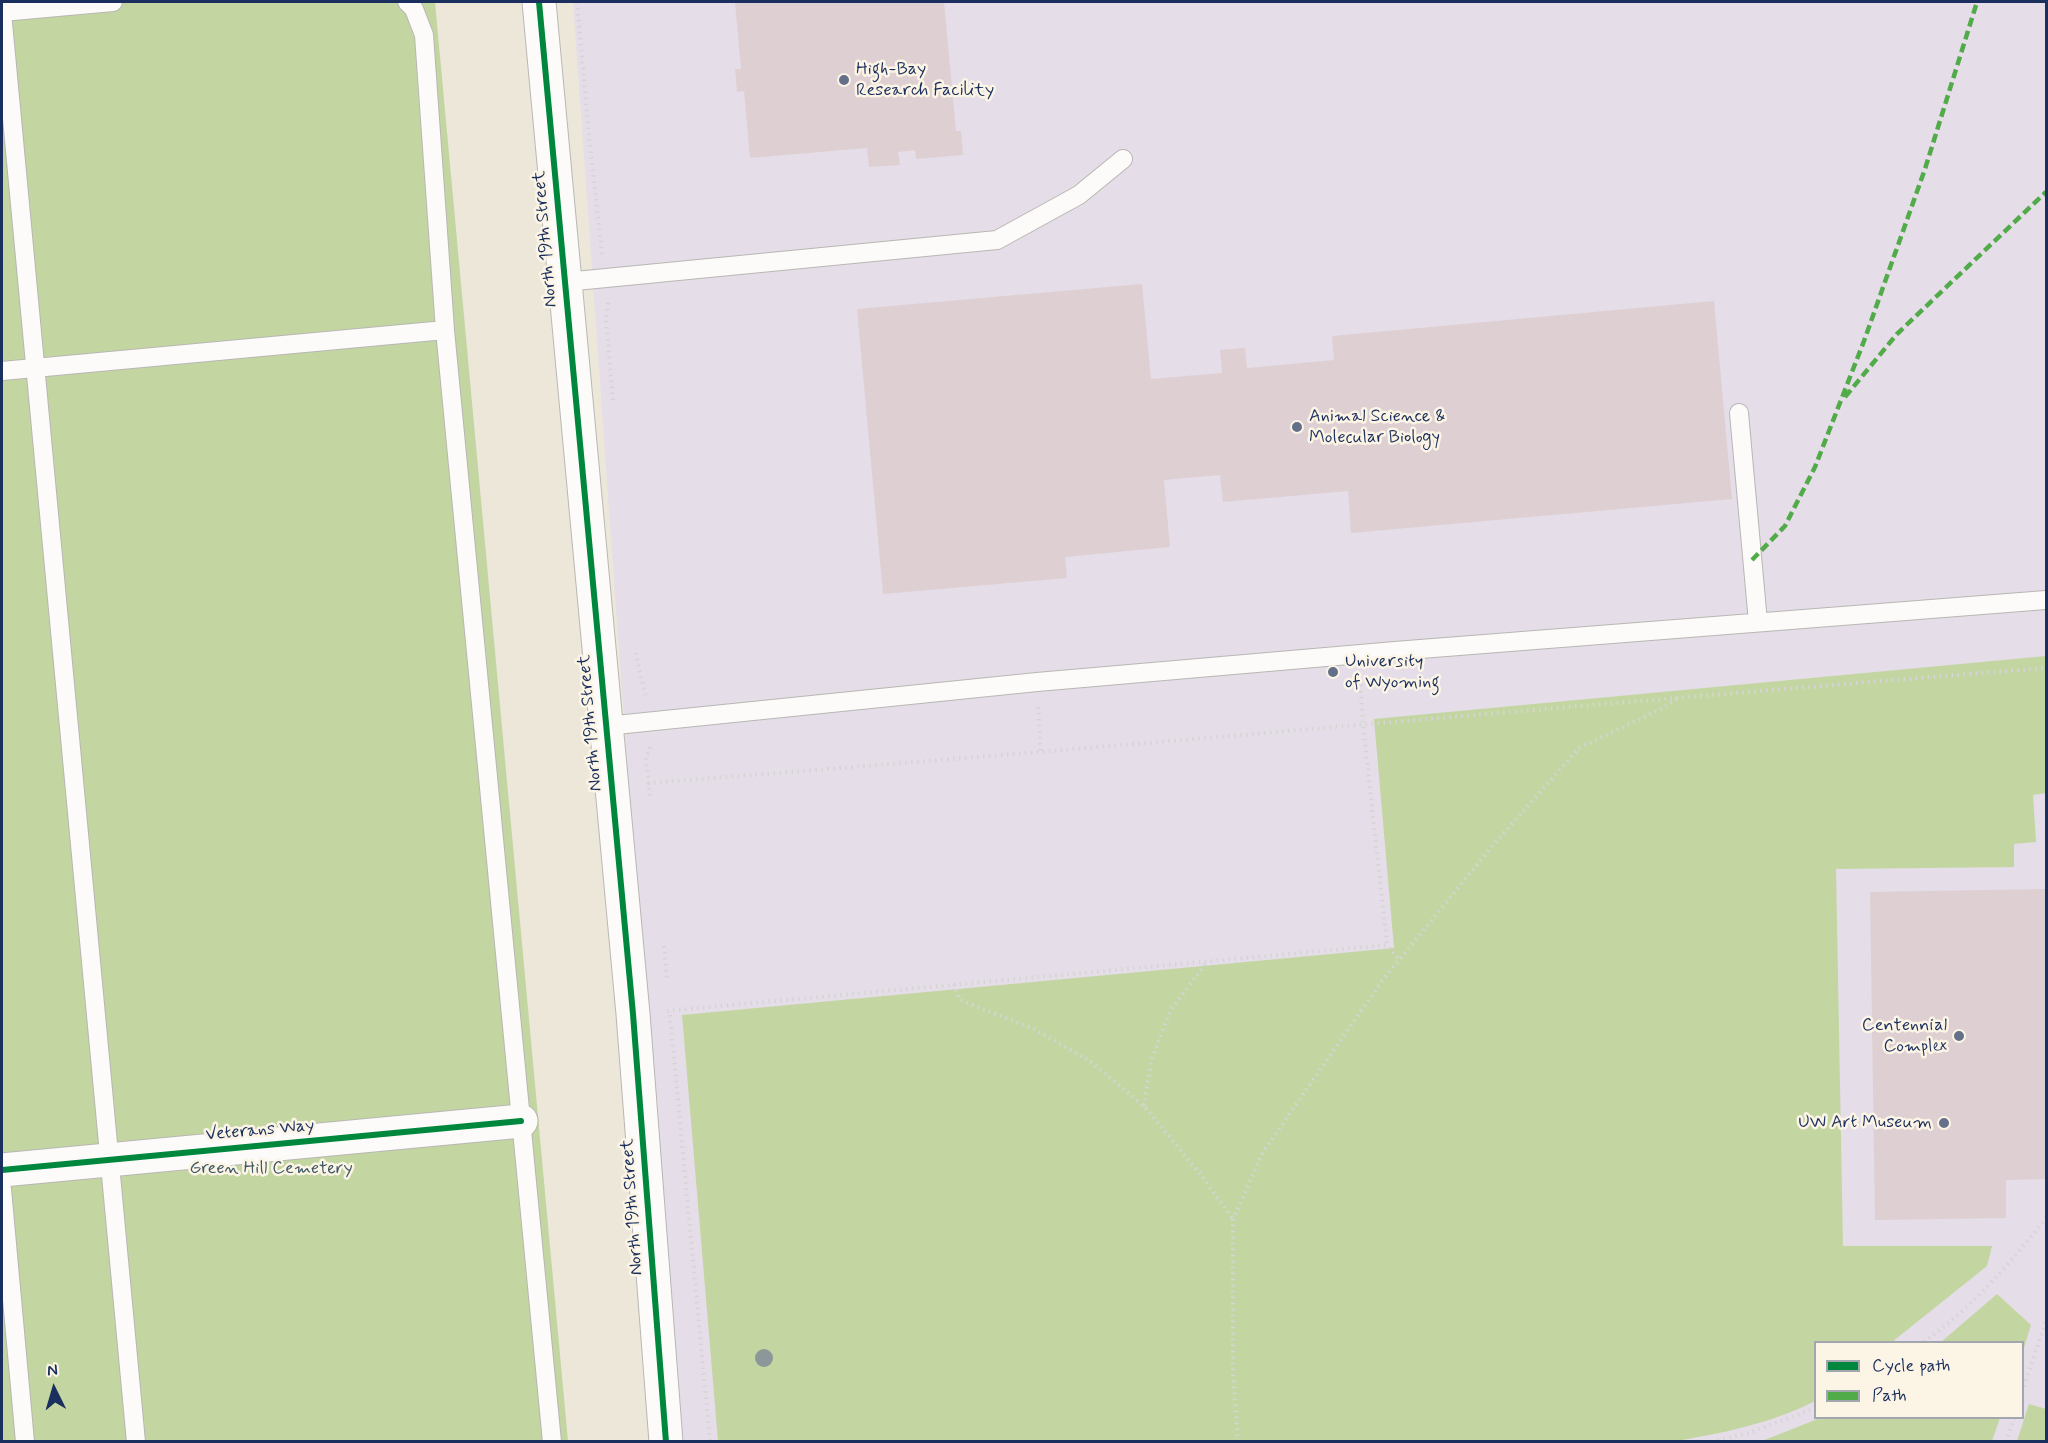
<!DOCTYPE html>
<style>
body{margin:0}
#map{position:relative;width:2048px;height:1443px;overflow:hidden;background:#ede7da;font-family:Mynerve,sans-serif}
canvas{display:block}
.frame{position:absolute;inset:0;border:3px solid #1b2f5e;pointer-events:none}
.legend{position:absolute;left:1814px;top:1341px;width:210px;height:78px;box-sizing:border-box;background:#fcf5e5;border:2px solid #a2a6af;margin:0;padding:8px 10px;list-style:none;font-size:18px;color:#1b2f5e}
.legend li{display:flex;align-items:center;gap:12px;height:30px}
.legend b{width:30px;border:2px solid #a2a6af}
.north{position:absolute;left:24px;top:1359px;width:60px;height:60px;-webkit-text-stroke:4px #fcf5e5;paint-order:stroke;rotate:355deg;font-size:16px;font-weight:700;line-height:24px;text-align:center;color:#1b2f5e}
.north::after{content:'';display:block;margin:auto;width:21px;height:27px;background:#1b2f5e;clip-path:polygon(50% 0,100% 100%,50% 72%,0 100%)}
</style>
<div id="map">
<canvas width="2048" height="1443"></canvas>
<div class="frame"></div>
<ul class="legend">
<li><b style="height:8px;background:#00873e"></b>Cycle path</li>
<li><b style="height:8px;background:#52ab49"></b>Path</li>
</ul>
<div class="north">N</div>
</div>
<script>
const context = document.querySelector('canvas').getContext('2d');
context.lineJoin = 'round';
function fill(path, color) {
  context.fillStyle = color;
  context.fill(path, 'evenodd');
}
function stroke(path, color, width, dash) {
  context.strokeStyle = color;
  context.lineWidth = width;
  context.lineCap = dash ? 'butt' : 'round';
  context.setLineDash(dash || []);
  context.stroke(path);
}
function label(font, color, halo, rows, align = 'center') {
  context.font = font + ' Mynerve,sans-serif';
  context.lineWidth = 5;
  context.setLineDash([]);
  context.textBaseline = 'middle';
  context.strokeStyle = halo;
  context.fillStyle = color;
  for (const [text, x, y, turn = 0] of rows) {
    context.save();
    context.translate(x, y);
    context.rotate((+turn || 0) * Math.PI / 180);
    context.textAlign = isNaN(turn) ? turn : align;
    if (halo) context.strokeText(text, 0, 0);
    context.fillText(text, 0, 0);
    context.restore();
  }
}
fill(new Path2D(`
 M573,2H2046V1441H675ZM1816,1342H2022V1418H1816Z`), '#e5dde8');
fill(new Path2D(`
 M2,2H435L568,1441L2,1442Z
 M2046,656V793L2033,795L2036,842L2014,844V867L1836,869L1843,1246H1992L1987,1266L1892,1342H1816L1815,1401C1771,1424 1721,1433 1672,1442L718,1441L682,1015L1394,948L1374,719Z
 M1997,1294L2031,1325L2023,1351L2022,1342H1941Z
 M2029,1404L2046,1409V1441H2017Z
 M1820,1418H2000L1992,1441H1762Z`), '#c3d6a2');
fill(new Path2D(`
 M735,2H944L956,131H961L963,155L916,159L915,150L898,152L900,165L869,167L867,148L750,158L744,91L737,92L735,69H741Z
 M1142,284L1151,379L1222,373L1220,350L1245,348L1247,368L1334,360L1332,336L1714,301L1732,499L1351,533L1348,491L1223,502L1220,475L1164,480L1170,547L1065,557L1067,578L883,594L857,309Z
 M2046,889V1179L2006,1180V1218L1875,1220L1870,892Z`), '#ded0d2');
const service = new Path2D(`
 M407,2L414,9L424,35L445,330L552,1442
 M2,12L136,1442
 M2,12L113,2
 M565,282L997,240L1079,195L1123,159
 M2,371L445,330
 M1739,413L1758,622
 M606,726L1037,682L1395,651L2046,600
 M2,1189L25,1442`);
const minor = new Path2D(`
 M539,2L633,1014L666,1442
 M2,1170L521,1121`);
stroke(service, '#b8b7b3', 20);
stroke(minor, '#b8b7b3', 35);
stroke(new Path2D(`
 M577,2L589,135L602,254
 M608,303L606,321L613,400
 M636,653L641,678L646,695
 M1360,679L1363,725L1387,945
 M1038,707L1041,753
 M650,747L646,757L650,799
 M648,783C1114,748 1580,704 2046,668
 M664,946L667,981
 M954,984L960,1000L1034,1029L1090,1061L1144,1106L1200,1174L1233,1219
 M667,1011L1387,945L1400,961
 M670,1015L710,1442
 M1144,1106L1151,1062L1170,1011L1207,962
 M1924,1342C1972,1307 2010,1264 2046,1218
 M2022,1392L2046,1321
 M1238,1442L1233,1373V1220L1263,1152L1382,981L1493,845L1579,748L1659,710L1678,698
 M1712,1442L1748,1433L1816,1408
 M2006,1442L2014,1418`), '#d5d5d5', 4, [1.5, 4.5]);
stroke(service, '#fcfbf9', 18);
stroke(minor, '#fcfbf9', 33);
stroke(new Path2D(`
 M1845,397L1897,334L2046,192
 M1752,560L1785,526L1815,467L1864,341L1925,169L1977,2`), '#52ab49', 4.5, [9, 4.5]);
stroke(new Path2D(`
 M539,2L633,1014L666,1442
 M2,1170L521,1121`), '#00873e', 6);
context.fillStyle = '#8c9799';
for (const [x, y] of [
 [764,1358]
]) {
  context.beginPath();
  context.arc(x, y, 9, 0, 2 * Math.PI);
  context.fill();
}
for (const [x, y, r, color] of [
 [844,80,6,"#646f89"],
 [1297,427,6,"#646f89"],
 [1333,672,6,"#646f89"],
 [1959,1036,6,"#646f89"],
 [1944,1123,6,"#646f89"]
]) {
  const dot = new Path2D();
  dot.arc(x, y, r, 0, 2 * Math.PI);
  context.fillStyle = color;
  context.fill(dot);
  stroke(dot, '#fcf5e5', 2);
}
label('18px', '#1b2f5e', '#fcf5e5', [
 ["High-Bay",856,70],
 ["Research Facility",856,91],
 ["Animal Science &",1309,417],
 ["Molecular Biology",1309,438],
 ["University",1345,662],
 ["of Wyoming",1345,683],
 ["Centennial",1947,1026,"right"],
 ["Complex",1947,1047,"right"],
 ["UW Art Museum",1932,1123,"right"]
], 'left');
label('18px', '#1b2f5e', '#fcf5e5', [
 ["North 19th Street",546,239,-95],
 ["North 19th Street",591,723,-95],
 ["Veterans Way",260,1131,-5],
 ["North 19th Street",633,1207,-94]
]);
label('18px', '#3c5664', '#fcf5e5', [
 ["Green Hill Cemetery",271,1169]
]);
</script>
